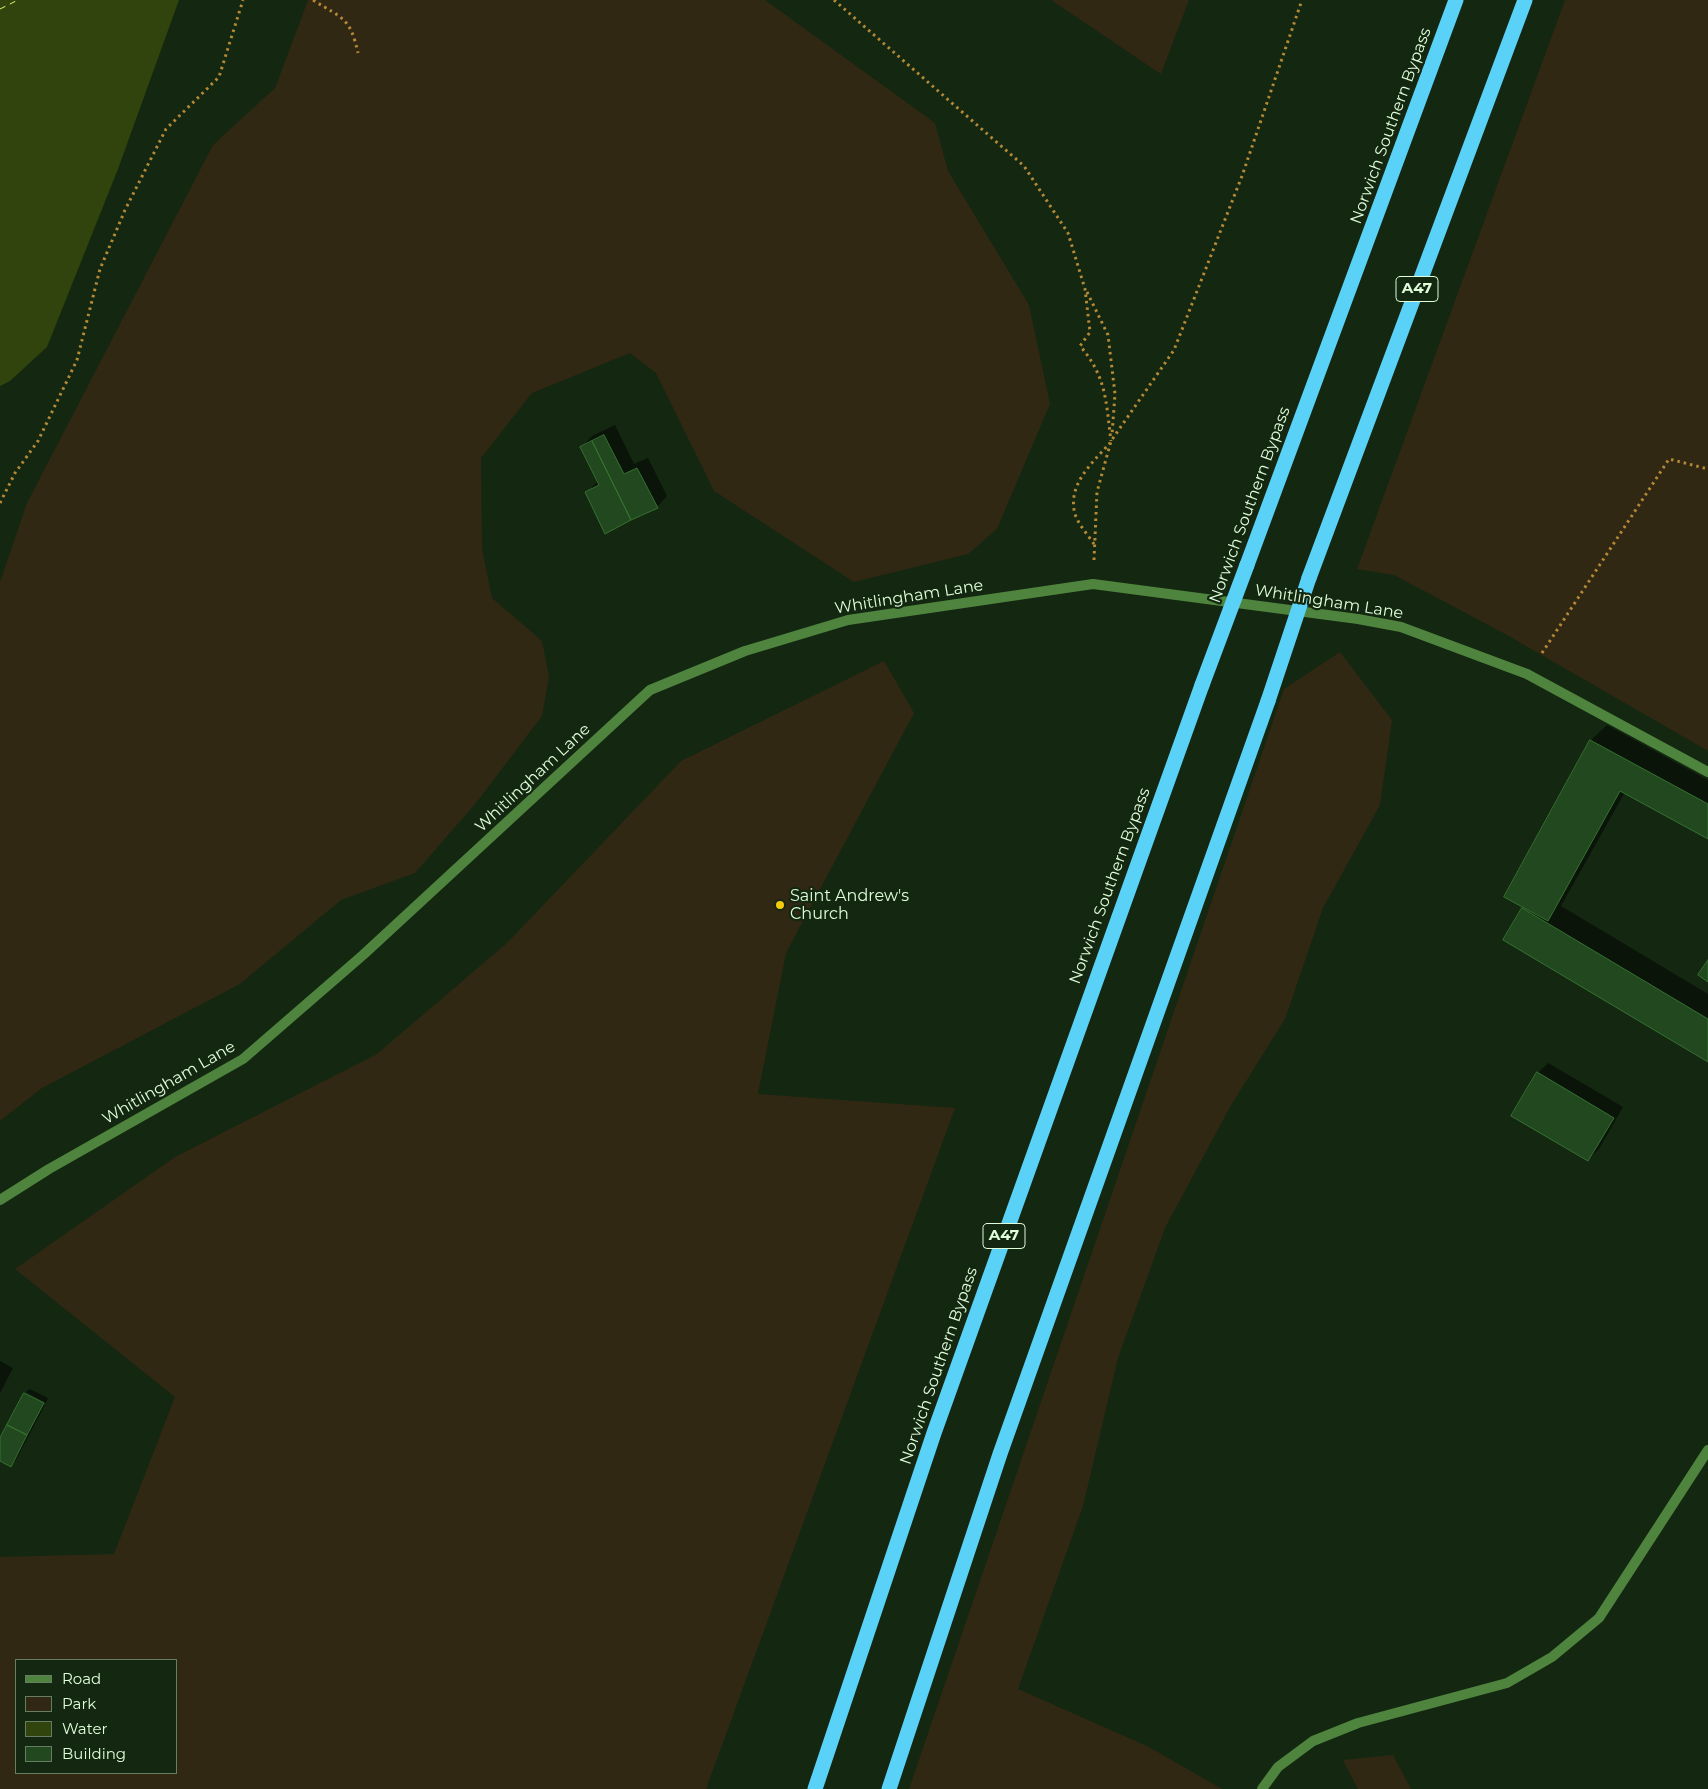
<!DOCTYPE html>
<style>
body{margin:0}
#map{position:relative;width:1708px;height:1789px;overflow:hidden;background:#132711;font-family:Montserrat,sans-serif}
canvas{display:block}
.legend{position:absolute;left:15px;top:1659px;width:162px;height:115px;box-sizing:border-box;background:#132711;border:1px solid #657d61;margin:0;padding:6px 9px;list-style:none;font-size:15px;color:#dffdd9}
.legend li{display:flex;align-items:center;gap:10px;height:25px}
.legend b{width:25px;border:1px solid #657d61}
</style>
<div id="map">
<canvas width="1708" height="1789"></canvas>
<ul class="legend">
<li><b style="height:6px;background:#4f843e"></b>Road</li>
<li><b style="height:14px;background:#312814"></b>Park</li>
<li><b style="height:14px;background:#31440d"></b>Water</li>
<li><b style="height:14px;background:#21481e"></b>Building</li>
</ul>
</div>
<script>
const context = document.querySelector('canvas').getContext('2d');
context.lineJoin = 'round';
function fill(path, color) {
  context.fillStyle = color;
  context.fill(path, 'evenodd');
}
function stroke(path, color, width, dash) {
  context.strokeStyle = color;
  context.lineWidth = width;
  context.lineCap = dash ? 'butt' : 'round';
  context.setLineDash(dash || []);
  context.stroke(path);
}
function label(font, color, halo, rows, align = 'center') {
  context.font = font + ' Montserrat,sans-serif';
  context.lineWidth = 4.5;
  context.setLineDash([]);
  context.textBaseline = 'middle';
  context.strokeStyle = halo;
  context.fillStyle = color;
  for (const [text, x, y, turn = 0] of rows) {
    context.save();
    context.translate(x, y);
    context.rotate((+turn || 0) * Math.PI / 180);
    context.textAlign = isNaN(turn) ? turn : align;
    if (halo) context.strokeText(text, 0, 0);
    context.fillText(text, 0, 0);
    context.restore();
  }
}
fill(new Path2D(`
 M308,0H765L935,123L948,171L1029,305L1050,404L997,529L968,554L854,582L714,491L656,373L630,353L532,393L481,458L482,549L492,598L542,641L549,677L542,716L476,803L415,873L341,900L240,984L42,1088L0,1121V582L27,503L213,145L275,88Z
 M1051,0H1189L1161,74Z
 M1565,0H1708V751L1507,635L1394,575L1357,569Z
 M1340,652L1392,720L1380,805L1323,908L1285,1019L1230,1107L1165,1228L1118,1358L1083,1506L1018,1689L1149,1747L1222,1789H909L1284,689Z
 M884,661L914,713L786,953L758,1094L955,1108L706,1789H0V1557L114,1554L175,1397L15,1269L175,1157L377,1054L507,943L681,761ZM16,1660H176V1773H16Z
 M1393,1755L1411,1789H1358L1343,1760Z`), '#312814');
fill(new Path2D(`
 M0,0H179L118,169L47,347L10,381L0,386Z`), '#31440d');
fill(new Path2D(`
 M615,425L634,464L648,458L667,496L657,507L586,493L598,481L582,447L592,436Z
 M1607,725L1708,780V838L1625,792L1561,906L1708,994V1061L1523,909L1525,907L1506,896L1591,740Z
 M1548,1063L1623,1107L1599,1149L1588,1160L1538,1073Z
 M0,1361L13,1368L0,1393Z
 M30,1389L48,1398L46,1403L26,1392Z
 M25,1395L45,1405L16,1460L11,1465L0,1460V1441Z`), '#0007');
stroke(new Path2D(`
 M0,9L18,0`), '#dff86c', 1, [6, 5]);
const building = new Path2D(`
 M604,435L624,474L637,468L658,508L631,520L592,441Z
 M592,441L631,520L605,534L585,492L599,485L580,447Z
 M1590,740L1708,804V839L1620,791L1548,921L1504,897Z
 M1522,908L1708,1019V1062L1503,940Z
 M1708,960V982L1698,975Z
 M1537,1072L1614,1118L1588,1161L1511,1116Z
 M24,1393L44,1403L27,1435L7,1425Z
 M7,1425L27,1435L11,1467L0,1461V1438Z`);
fill(building, '#21481e');
stroke(building, '#367231', 1);
stroke(new Path2D(`
 M313,0C343,19 350,17 358,53
 M834,0L1024,166L1068,233L1085,289L1090,332L1080,346C1107,377 1106,403 1111,441
 M1087,292L1108,335L1115,394L1112,435
 M0,503L15,473L38,441L77,360L100,269L125,210L166,129L219,77L243,0
 M1094,544C1088,535 1078,524 1075,514C1067,485 1092,463 1110,443
 M1094,560L1097,492L1111,441L1174,350L1242,176L1302,0
 M1542,653L1669,459L1708,469`), '#b58936', 3, [2.5, 4]);
stroke(new Path2D(`
 M1262,1789L1278,1767L1313,1741L1358,1723L1507,1683L1552,1657L1599,1618L1708,1450`), '#4f843e', 10);
stroke(new Path2D(`
 M0,1200L49,1169L243,1059L363,955L650,690L745,651L848,620L1093,584L1358,619L1401,627L1527,674L1708,772`), '#4f843e', 10);
stroke(new Path2D(`
 M1247,565L1456,0
 M1309,578L1525,0
 M815,1789L934,1433L1202,685
 M889,1789L1000,1454L1268,701`), '#5ad2f8', 15);
stroke(new Path2D(`
 M1202,685L1247,565
 M1268,701L1309,578`), '#5ad2f8', 15);
for (const [x, y, r, color] of [
 [780,905,5,"#f4ca0e"]
]) {
  const dot = new Path2D();
  dot.arc(x, y, r, 0, 2 * Math.PI);
  context.fillStyle = color;
  context.fill(dot);
  stroke(dot, '#132711', 2);
}
for (const [x, y, w] of [
 [1417,289,42],
 [1004,1236,42]
]) {
  const box = new Path2D();
  box.roundRect(x - w / 2, y - 12.5, w, 25, 4);
  context.fillStyle = '#132711';
  context.fill(box);
  stroke(box, '#dffdd9', 1);
}
label('bold 15px', '#dffdd9', null, [
 ["A47",1417,289],
 ["A47",1004,1236]
]);
label('16px', '#dffdd9', '#132711', [
 ["Norwich Southern Bypass",1391,126,-70],
 ["Norwich Southern Bypass",1250,505,-70],
 ["Whitlingham Lane",909,597,-9],
 ["Whitlingham Lane",1329,602,9],
 ["Whitlingham Lane",533,778,-43],
 ["Norwich Southern Bypass",1110,886,-70],
 ["Whitlingham Lane",169,1083,-30],
 ["Norwich Southern Bypass",939,1366,-71]
]);
label('16px', '#dffdd9', '#132711', [
 ["Saint Andrew's",790,896],
 ["Church",790,914]
], 'left');
</script>
